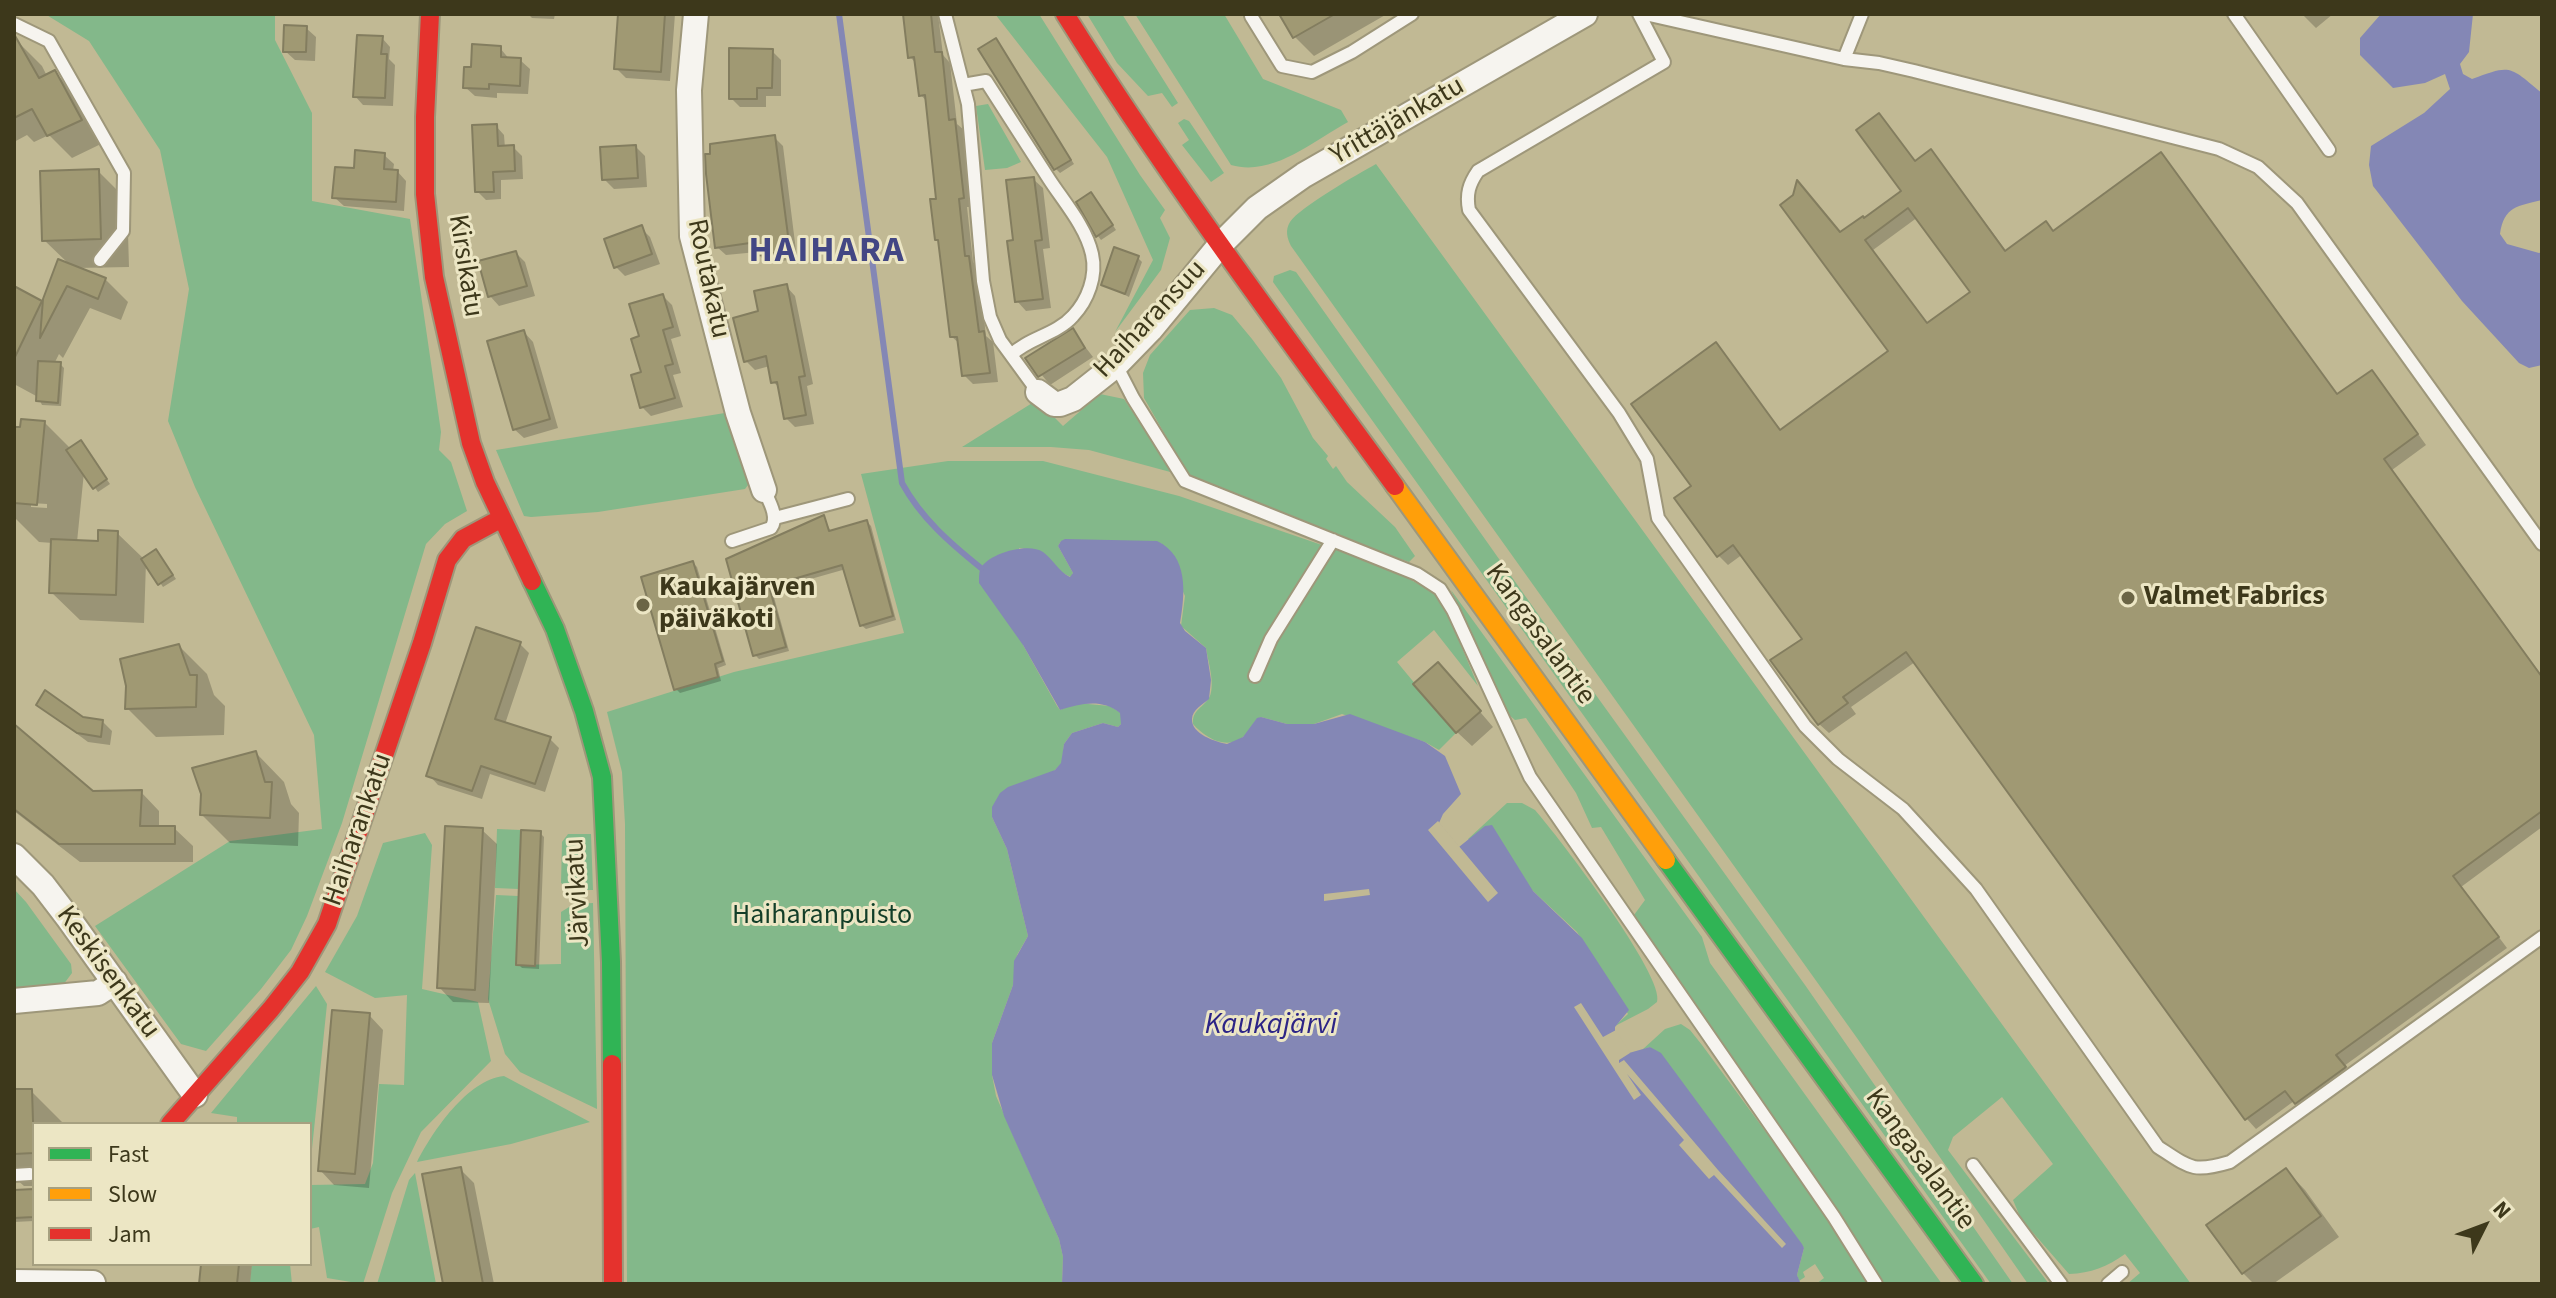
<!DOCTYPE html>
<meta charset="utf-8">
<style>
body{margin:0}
#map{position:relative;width:2556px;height:1298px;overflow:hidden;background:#c1b994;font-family:"Source Sans 3",sans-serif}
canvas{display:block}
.frame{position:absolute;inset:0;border:16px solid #3d381b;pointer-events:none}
.legend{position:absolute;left:32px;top:1122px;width:280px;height:144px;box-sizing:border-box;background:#ece6c4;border:2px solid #a6a080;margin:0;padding:10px 14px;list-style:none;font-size:24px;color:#3d381b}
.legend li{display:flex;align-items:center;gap:16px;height:40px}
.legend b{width:40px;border:2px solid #a6a080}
.north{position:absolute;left:2444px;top:1186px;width:80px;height:80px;-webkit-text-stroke:6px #ece6c4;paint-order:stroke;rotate:48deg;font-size:22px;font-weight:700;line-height:32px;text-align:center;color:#3d381b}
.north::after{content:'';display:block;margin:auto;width:28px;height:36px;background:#3d381b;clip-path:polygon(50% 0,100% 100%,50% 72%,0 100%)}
</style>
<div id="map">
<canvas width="2556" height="1298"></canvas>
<div class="frame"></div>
<ul class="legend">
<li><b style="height:10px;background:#30b455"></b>Fast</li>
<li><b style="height:10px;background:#ff9f0a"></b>Slow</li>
<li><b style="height:10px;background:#e5322d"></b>Jam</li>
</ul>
<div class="north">N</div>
</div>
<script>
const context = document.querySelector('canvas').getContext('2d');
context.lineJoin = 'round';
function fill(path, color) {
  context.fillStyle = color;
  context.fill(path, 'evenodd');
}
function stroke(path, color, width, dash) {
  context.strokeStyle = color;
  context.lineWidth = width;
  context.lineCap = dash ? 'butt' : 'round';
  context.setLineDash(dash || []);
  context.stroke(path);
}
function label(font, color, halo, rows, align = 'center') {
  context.font = font + ' "Source Sans 3",sans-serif';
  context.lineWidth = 6;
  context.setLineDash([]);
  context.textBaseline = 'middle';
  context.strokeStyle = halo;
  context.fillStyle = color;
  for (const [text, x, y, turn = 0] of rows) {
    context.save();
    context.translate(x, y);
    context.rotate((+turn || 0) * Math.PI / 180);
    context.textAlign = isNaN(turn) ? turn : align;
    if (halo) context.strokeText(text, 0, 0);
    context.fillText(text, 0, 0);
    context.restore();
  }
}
fill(new Path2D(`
 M45,14H275V40L312,113V201L410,219L441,432L439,450L451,462L467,511L445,524L426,544L342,823L307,916L291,950L261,989L206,1051L181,1044L95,926L230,841L322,829L314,735L195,487L168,421L189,289L160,150L89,41Z
 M995,14H1039L1140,175L1165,210L1160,218L1170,238L1161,270L1115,332L1153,260L1107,157Z
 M1087,14H1122L1178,103L1172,107L1162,93L1148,96L1117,63Z
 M1135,14H1224L1263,79L1341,110L1348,122C1313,141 1273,177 1231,165Z
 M988,104L1021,162L1007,168L985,170L976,106Z
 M1184,119L1189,121L1224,173L1211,182L1182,145L1189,140L1178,123Z
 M1376,164L2191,1284H2127L2140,1273L2125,1254C2107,1267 2091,1273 2069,1274L2021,1219L2013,1200L2053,1164L2002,1097L1953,1137L1948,1150L2049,1284H2028L1857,1038L1291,246C1287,238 1285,230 1290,222C1300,207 1358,174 1376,164Z
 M1290,270L1296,272L1562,648L1805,985L2013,1284H1991L1273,282L1274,276Z
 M1214,308L1232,315L1252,339L1281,378L1313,438L1328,456L1326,459L1333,469L1336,466L1347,482L1395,527L1415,556L1409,562L1317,530L1191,480L1144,398L1143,373L1150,355L1190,310Z
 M1100,394L1124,399L1174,473L1089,450L1051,447H962L1037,400L1063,426Z
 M731,412L755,476L745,489L598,512L531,517L524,516L496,450Z
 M948,461H1043L1179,496L1392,569L1434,593L1450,619L1478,686L1434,630L1397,662L1456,733L1439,750L1425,742L1342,714L1314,724H1287L1261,717C1253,721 1254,725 1249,731C1232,753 1207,740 1193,724C1192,709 1204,708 1210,696C1215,683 1208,661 1206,648L1181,626L1185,596L1161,543L1061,541L1058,546L1073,573L1071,577C1046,567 1055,551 1019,548L1023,645L1057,706L1060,710L1077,703L1110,706L1121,713V724L1118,727L1103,723L1072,733L1064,744L1062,763L1055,770L992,817L1007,849L1028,936L1017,955L1013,985L992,1043V1075L996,1096L1059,1239L1063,1257L1062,1284H627L625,824L622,772L607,712L734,672L904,633L861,474Z
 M1451,590L1702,937L1710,963L1942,1284H1883L1840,1214L1634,915L1645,900L1601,827L1592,828L1576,793L1526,718L1515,720L1503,710Z
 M1507,803H1522L1535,810C1557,835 1666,977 1657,1002L1648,1009L1615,1026L1628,1014L1577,932L1533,891L1468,839Z
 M497,829L521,830L519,889L495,888Z
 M425,833L432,845L422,989L478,1002L491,1061L421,1132L392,1193L363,1284L327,1278L319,1227L310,1229V1185L365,1184L373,1163L379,1084L404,1085L407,995L375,998L325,972L357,916L383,843Z
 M568,834H591L593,890H571L561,883L562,842Z
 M14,889L26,902L71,964L72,973L63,985L14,989Z
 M496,895L518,896L516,965L561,964V912L574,904L593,903L597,1109L520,1072L505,1054L488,999Z
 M316,986L327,1004L310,1168V1124H237V1117L211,1113Z
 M1681,1024L1690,1030L1702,1045L1824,1211L1869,1284H1816L1824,1278L1815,1264L1803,1272L1805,1277L1799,1281L1797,1275L1804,1248L1650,1047L1642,1050L1665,1029Z
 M504,1076L590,1122L511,1144L417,1162C433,1131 467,1080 504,1076Z
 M415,1173L436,1284H377L409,1180Z
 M252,1264H290L292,1284H250Z`), '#83b88a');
fill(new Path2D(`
 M2381,14H2473L2469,52L2460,64L2463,74L2472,79C2512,64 2509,66 2542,93V200C2518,206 2504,206 2500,234L2507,244L2539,253L2542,252V365L2529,368L2519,363L2462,301L2373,186L2369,165L2371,146L2424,113L2450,89L2445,74L2425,83L2393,88L2360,55V38Z
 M1065,539L1157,541C1189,556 1185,594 1180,623L1185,631L1206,648L1211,680L1209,699C1203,704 1192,710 1192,719C1191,734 1216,742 1227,744L1243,737L1257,718L1261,717L1287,724H1314L1350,714L1425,742L1445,756L1461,794L1443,814L1439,823L1459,847L1485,826L1492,825L1533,891L1582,938L1629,1010L1615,1027V1034L1629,1053L1650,1047L1661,1053L1802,1244L1804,1248L1797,1275L1800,1282L1804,1284H1062L1063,1257L1059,1239L1004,1116L992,1075V1043L1013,985L1014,961L1028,936L1007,849L992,817V807L1000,793L1008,787L1055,770L1061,763L1064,744L1072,733L1103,723L1118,727L1121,724L1120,713C1101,698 1080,704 1060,710L1023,645L979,583C979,579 979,573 980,570C986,554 1028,542 1043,552C1053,559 1059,572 1070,577L1073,573L1058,546L1061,541Z`), '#8487b5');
fill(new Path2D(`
 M1438,821L1498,893L1488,902L1428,830Z
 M1369,889L1370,895L1324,901V894Z
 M1581,1003L1603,1037L1616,1030L1630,1053L1619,1060V1063L1624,1060L1718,1170L1786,1244L1782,1248L1714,1175L1709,1179L1679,1145L1684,1140L1627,1074L1641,1095L1634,1100L1574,1007Z`), '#c1b994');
fill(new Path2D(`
 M528,14H555L554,19L532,18Z
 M620,14H675L670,81L626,78L616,68Z
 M905,14H938L943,55L950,63L957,124L964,130L972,207H967L973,262L978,267L986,336L993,342L998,382L973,384L964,375L960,344L952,337L941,243L937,239L938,200L927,102L921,95L917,64L910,57Z
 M1281,14H1387L1314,56L1295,37Z
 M2302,14H2333L2316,28Z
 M306,28L316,37L315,61L295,60L285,51Z
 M382,38L390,47L389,59L395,65L393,106L363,105L355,96Z
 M19,43L42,66L47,76L55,73L78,95L103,143L72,158L49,135L34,142L27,135L14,142V45Z
 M999,44L1074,164L1060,173L1056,169Z
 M500,48L510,60H520L530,69L528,94L497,93V98L475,96L465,87L473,70Z
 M772,51L781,60V96H766V107H740L731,98Z
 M1879,115L1916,162L1930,152L1940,161L2007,252L2055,233L2161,155L2171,165L2338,396L2372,372L2381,382L2426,445L2392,470L2542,676V827L2461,887L2507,948L2344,1066L2354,1078L2306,1113L2294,1101L2256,1129L2247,1119L1915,662L1851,707L1856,714L1829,733L1819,724L1804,639L1743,554L1728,565L1718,555L1693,487L1716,345L1782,431L1891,352L1841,234L1865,221L1904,192ZM1918,217L1973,292L1928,325L1873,250Z
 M496,126L504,135L505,148L513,147L522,156L523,179L501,180V199L486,200L477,191Z
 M774,137L783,146L797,259L766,263L757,252L726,255L717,247Z
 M636,147L645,156L647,187L614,189L604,179Z
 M384,155L394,164L393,171H397L406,181L404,211L344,206L334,197L356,170Z
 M98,171L127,200L129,267L77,268L105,279L128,302L121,320L90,308L63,358L59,354L54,364H60L64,368L61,406L42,405L38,397L14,384V288L44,306L70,265L44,240Z
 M1033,179L1043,188L1050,248L1043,249L1051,308L1026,311L1017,301L1016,242Z
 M1095,198L1116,230L1101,240L1098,236Z
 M641,228L650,237L660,264L625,276L616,267Z
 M516,253L525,262L535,296L499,306L490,296Z
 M1138,258L1142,262L1129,297L1103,284Z
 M786,286L795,296L813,384L807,386L814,424L795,427L786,418L780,388L773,382L770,366L755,370L746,361L735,319L760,313Z
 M663,296L672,305L681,336L671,339L681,373L673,375L683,407L651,416L642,407L644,374Z
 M1073,331L1093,357L1050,385L1028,358Z
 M524,332L533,342L558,428L524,438L514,429Z
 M45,423L71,449L84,447L110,484L98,492L84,472L77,542L100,543L117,533L144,559L160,555L176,579L163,587L146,562L144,623L80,620L51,592L53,543L39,542L14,517V429ZM31,503L47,504V508L31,507Z
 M824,518L831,532L867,522L871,526L896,620L866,629L861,625L846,569L772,590L789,651L759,659L755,655L728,560Z
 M693,563L697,567L726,665L718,668L721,681L680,693L676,689Z
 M520,644L529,653L505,724L550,739L559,748L545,792L490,774L482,799L438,785L429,775Z
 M179,646L207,674L214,695L225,706L224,735L156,737L127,708Z
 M1452,679L1493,727L1472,746L1457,732Z
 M38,705L103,722L112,731L110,745L88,742Z
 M14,731L93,793L141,792L159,811V828H174L193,846V862H80L14,811Z
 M256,753L284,782L291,804L299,813L298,846L230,843L202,815Z
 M482,830L497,844L489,1003L453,1002L439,987Z
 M540,833L544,837L539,969L522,968L518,964Z
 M369,1015L383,1030L369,1188L334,1185L320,1170Z
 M14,1091H31L63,1123L34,1124V1186H24L14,1177Z
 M460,1169L474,1183L494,1284H445Z
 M2286,1170L2305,1190L2339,1237L2273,1284H2254L2243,1273Z
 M34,1191V1221L14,1222V1192Z
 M203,1264H252L250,1284H201Z`), '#0003');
stroke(new Path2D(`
 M839,14L902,483C921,518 950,543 981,568`), '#8487b5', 6);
const building = new Path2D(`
 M618,14H665L661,72L614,69Z
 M903,14H931L935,52H942L949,120L955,119L964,198L959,199L965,256H969L979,332L984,331L990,373L962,376L957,337H950L938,240H935L930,199H936L925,95L919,96L914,57L908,58Z
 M1279,14H1335L1293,38Z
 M284,25L307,26L306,52H283Z
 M14,34L39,78L55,70L82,120L47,136L32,109L14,118Z
 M357,35L383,36L381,54H387L385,98L353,97Z
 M996,38L1071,160L1054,170L978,49Z
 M472,44L501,46V57L521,58L520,86L489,84V89L463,88L464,67H471Z
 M729,48L773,49L772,88H757V99H729Z
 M1879,113L1915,161L1931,149L2005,251L2046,221L2053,231L2161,152L2337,394L2372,370L2418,434L2384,459L2542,677V811L2453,876L2499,937L2336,1055L2346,1067L2295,1104L2285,1091L2245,1120L1906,652L1843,697L1848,703L1818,725L1770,660L1802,639L1733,545L1717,557L1674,498L1691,486L1631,404L1716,342L1780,430L1888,351L1780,205L1793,195L1797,180L1840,232L1863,216L1864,218L1901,191L1856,130ZM1908,208L1970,292L1927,323L1865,240Z
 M497,124L498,146L514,145L515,171L493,172L494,192H475L472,125Z
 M775,135L790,251L755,256L754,244L750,243L715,248L706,174L705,154H710V144Z
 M636,145L638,178L602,180L600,147Z
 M355,150L385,153L384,169L398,170L396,202L332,198L335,167L354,168Z
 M99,169L101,239L42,241L40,171Z
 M1034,177L1042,240L1035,241L1043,299L1015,302L1007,241L1013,240L1006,180Z
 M1091,192L1113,225L1096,237L1076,202Z
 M642,225L652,254L614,268L604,239Z
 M1114,247L1139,256L1125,294L1101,285Z
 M516,251L527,286L488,297L478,261Z
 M58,259L106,278L98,299L67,286L40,338L43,299Z
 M787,284L805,376L799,377L806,415L784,419L777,382L771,383L766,356L744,362L733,318L758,311L754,291Z
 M14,286L42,301L14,359Z
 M663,294L673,327L663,330L673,364L665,366L675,398L640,408L631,375L641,372L631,339L639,336L629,304Z
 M1073,328L1085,348L1038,377L1025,358Z
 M524,330L550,419L513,430L487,341Z
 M38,361L61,362L58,403L36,401Z
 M21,419L45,421L37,505L14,503V427H20Z
 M81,440L107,479L93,489L66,450Z
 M824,515L829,531L867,520L893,616L860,626L842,565L769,586L786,647L753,656L726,559Z
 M98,530L118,531L116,595L49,593L51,539L98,541Z
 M156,549L173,575L158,585L141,559Z
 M693,561L723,661L715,664L718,677L674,690L641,577Z
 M476,627L521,642L495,719L551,737L535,784L481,766L472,791L426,776Z
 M179,644L190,675H197L196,707L125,709L126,686L120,659Z
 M1438,662L1481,711L1456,733L1413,684Z
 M45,690L83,717L103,720L101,737L77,733L36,705Z
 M14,724L93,791L142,790L140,826H175V844H59L14,809Z
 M256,751L265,782H272L270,818L200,815L201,794L192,768Z
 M445,826L483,828L475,990L437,988Z
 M521,830L541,831L535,966L516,965Z
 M332,1010L370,1013L355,1174L318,1171Z
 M14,1089H32L34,1153L14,1154Z
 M461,1167L483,1284H443L422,1174Z
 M2286,1168L2321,1216L2242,1274L2206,1225Z
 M34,1189V1217L14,1218V1190Z
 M201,1264H239L237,1284H199Z`);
fill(building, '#a09973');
stroke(building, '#837d5f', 2);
const lane = new Path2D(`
 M945,14L968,104L983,281L990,317L1000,340L1011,355
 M1639,14L1664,62L1478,171C1469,184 1466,194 1469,210L1619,413L1647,459L1658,518L1805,726L1838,759L1903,809L1976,889L2158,1147C2190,1168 2193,1173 2230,1162L2542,937
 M1645,14L1844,59L1879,63L1914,71L2219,149L2258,167L2297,203L2542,544
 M2234,14L2329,150
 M1251,16L1282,66L1312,72L1352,52L1412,14
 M14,24L49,41L124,173L123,231L100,260
 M1844,59L1862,14
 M963,85L986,81C1007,114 1028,146 1049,179C1064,202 1086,227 1092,254C1097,276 1088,300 1073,316C1056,335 1028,338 1011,355L1038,392
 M1116,365L1133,398L1185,481L1417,574L1440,589L1453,610L1530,777L1834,1217L1876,1284
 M775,518L848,499
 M732,541L771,528C779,517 769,501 764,490
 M1255,676L1271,639L1333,540
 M1973,1165L2061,1284
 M14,1175L30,1174
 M2108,1284L2122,1272`);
const street = new Path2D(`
 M696,14L689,90L692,236L738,413L764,490
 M1038,392L1054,404H1060L1073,399L1116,365L1150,330L1221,244L1257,208L1304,175L1585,14
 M14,856L43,885L69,919L195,1095
 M14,1001L98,993L115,982
 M14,1282L93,1283`);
const fast = new Path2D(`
 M532,581L555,629L584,711L602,777L611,962L612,1064
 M1666,860L1974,1284`);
const slow = new Path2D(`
 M1395,486L1666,860`);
const jam = new Path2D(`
 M430,14L425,117V194L434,277L471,443L485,482L532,581
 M1065,14C1167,177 1282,331 1395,486
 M612,1064L613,1284
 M170,1124L271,1009L300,972L327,924L422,643L447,560L463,539L502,518`);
stroke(lane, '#9e977a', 16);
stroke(street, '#9e977a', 28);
stroke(fast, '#9e977a', 22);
stroke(slow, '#9e977a', 22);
stroke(jam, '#9e977a', 22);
stroke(lane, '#f6f4ef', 12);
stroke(street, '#f6f4ef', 24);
stroke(fast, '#30b455', 18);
stroke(slow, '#ff9f0a', 18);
stroke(jam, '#e5322d', 18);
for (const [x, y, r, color] of [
 [2128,598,8,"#6b6545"],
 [643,605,8,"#6b6545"]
]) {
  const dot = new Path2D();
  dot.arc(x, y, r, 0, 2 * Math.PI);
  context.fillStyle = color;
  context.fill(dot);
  stroke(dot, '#ece6c4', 3);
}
label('28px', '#3d381b', '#ece6c4', [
 ["Yrittäjänkatu",1398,122,-30],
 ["Kirsikatu",464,266,81],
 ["Routakatu",707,279,78],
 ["Haiharansuu",1151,320,-47],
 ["Kangasalantie",1539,635,54],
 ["Haiharankatu",359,830,-71],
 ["Järvikatu",579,893,-93],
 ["Keskisenkatu",107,973,54],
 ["Kangasalantie",1919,1160,54]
]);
label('bold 28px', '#3d381b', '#ece6c4', [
 ["Kaukajärven",659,589],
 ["päiväkoti",659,621],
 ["Valmet Fabrics",2144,598]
], 'left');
label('28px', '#123e28', '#ece6c4', [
 ["Haiharanpuisto",822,917]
]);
label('italic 30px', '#2c2486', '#ece6c4', [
 ["Kaukajärvi",1271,1026]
]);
context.letterSpacing = '2px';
label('bold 36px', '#434784', '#ece6c4', [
 ["HAIHARA",827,253]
]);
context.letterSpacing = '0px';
</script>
